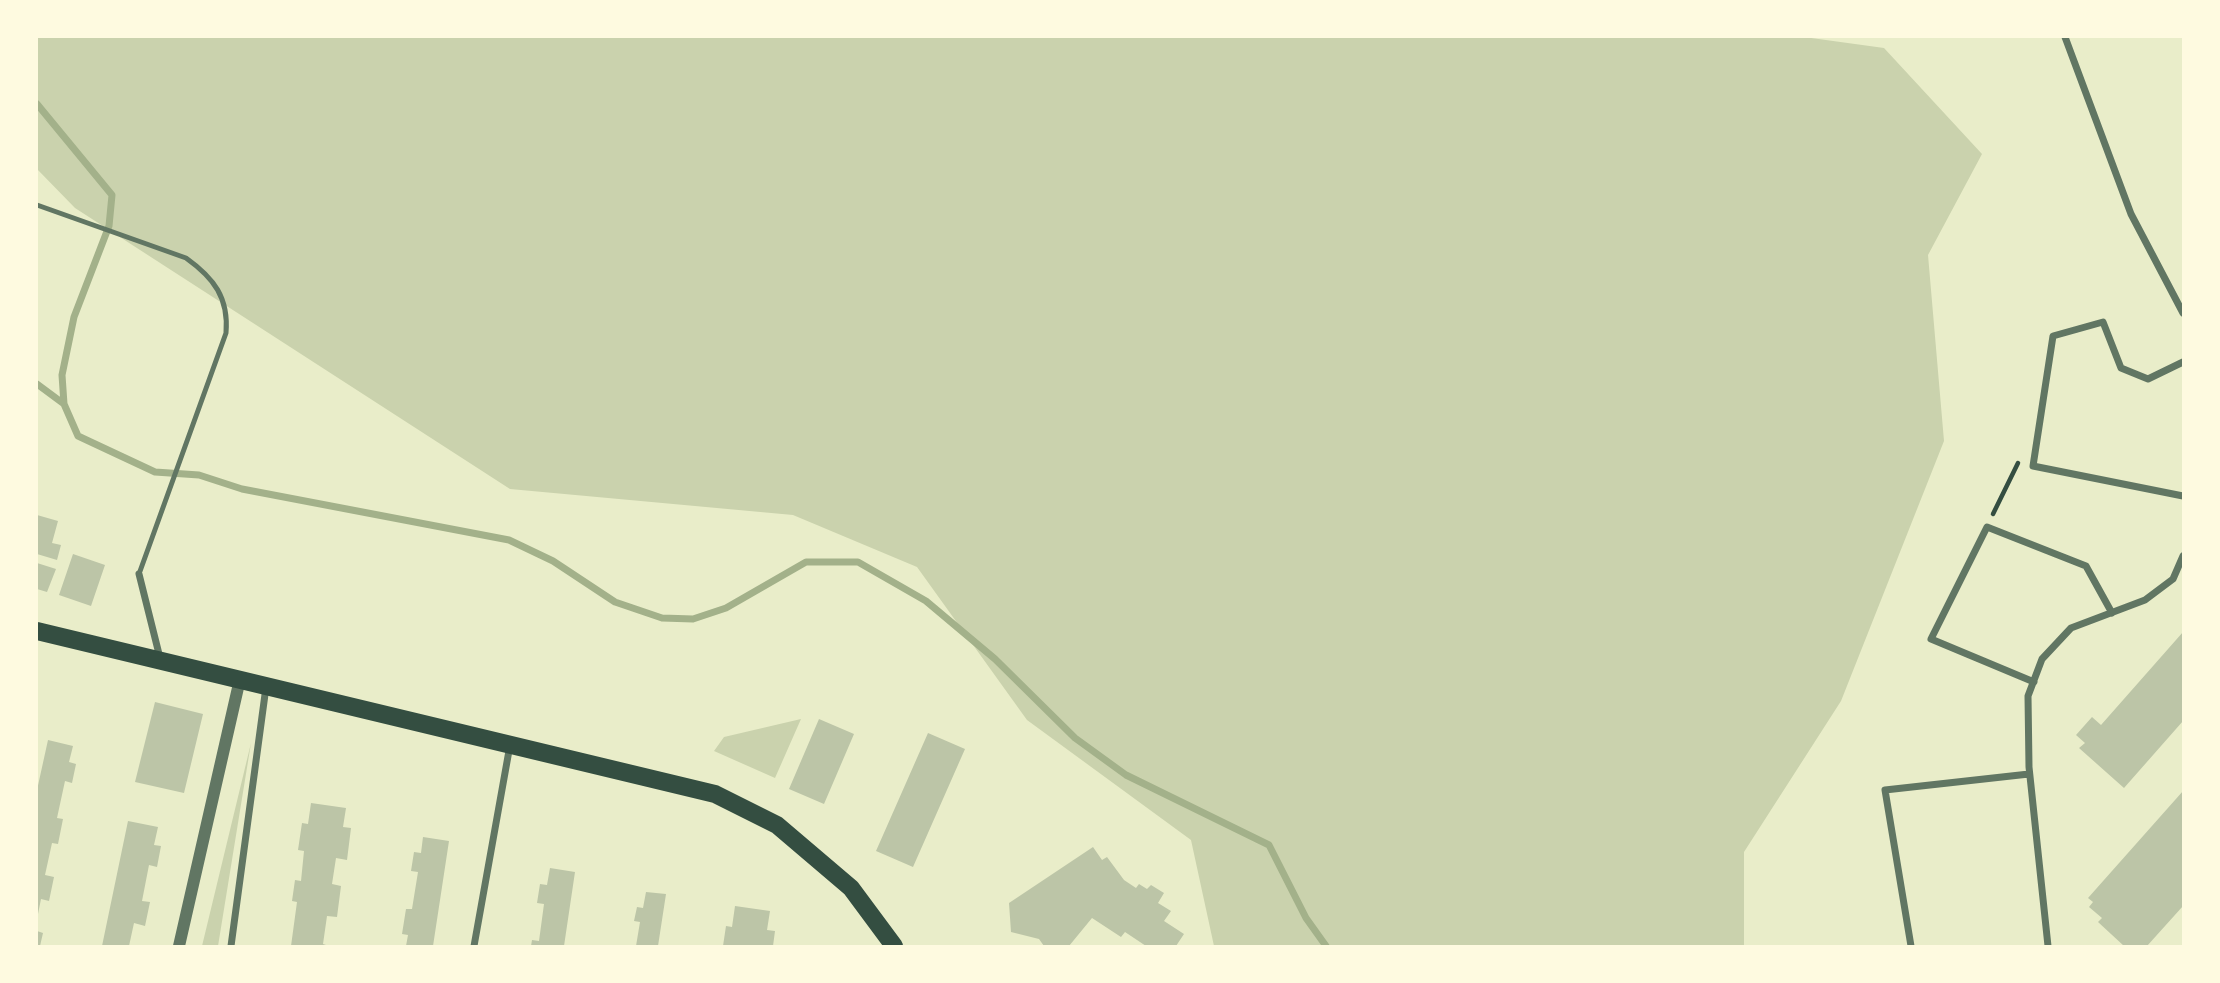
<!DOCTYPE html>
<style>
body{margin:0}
#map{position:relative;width:2220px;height:983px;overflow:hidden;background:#e9edc9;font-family:"Exo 2",sans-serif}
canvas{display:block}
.frame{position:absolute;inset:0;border:38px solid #fefae0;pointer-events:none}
</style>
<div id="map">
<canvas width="2220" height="983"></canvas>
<div class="frame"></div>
</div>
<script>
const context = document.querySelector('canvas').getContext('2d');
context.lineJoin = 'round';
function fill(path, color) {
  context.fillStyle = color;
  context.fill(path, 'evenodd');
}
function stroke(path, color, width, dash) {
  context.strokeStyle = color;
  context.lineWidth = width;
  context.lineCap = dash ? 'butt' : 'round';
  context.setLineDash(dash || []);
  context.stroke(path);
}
fill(new Path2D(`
 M37,37H1804L1884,48L1982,154L1928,255L1944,441L1841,701L1744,852V946H1214L1191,840L1027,720L917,567L793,515L510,489L75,208L37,169Z
 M801,719L775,778L714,751L724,737Z
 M251,743L218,946H202Z`), '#cad2ad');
stroke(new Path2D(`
 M37,104L112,195L109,226L74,317L62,375L64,404L78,436L155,472L199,475L242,489L509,540L553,561L615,602L662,618L693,619L726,608L806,562H858L926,601L995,659L1075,738L1126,775L1269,845L1306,918L1326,946
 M37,384L64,404`), '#a3b18a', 7);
fill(new Path2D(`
 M37,515L58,521L52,543L61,545L57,560L37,554Z
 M73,554L105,565L91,606L59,595Z
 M37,563L56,569L47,592L37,589Z
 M2183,632V721L2124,788L2079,748L2085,743L2076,735L2092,717L2101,725Z
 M155,702L203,714L184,793L135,782Z
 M819,719L854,734L824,804L789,789Z
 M928,733L965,749L913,867L876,851Z
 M48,740L73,746L69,762L76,764L72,783L65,781L57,818L63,819L58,844L52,843L45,875L54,877L49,901L41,899L38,914L37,790Z
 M2183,791V906L2147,946H2124L2098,922L2102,918L2089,907L2093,902L2088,898Z
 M311,803L346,808L343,827L351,828L347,860L336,858L332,884L341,886L337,917L327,916L323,944L329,946H291L297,902L292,901L295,880L301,881L304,851L298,850L302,823L308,824Z
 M128,821L158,827L154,845L161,846L157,867L149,865L142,901L150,902L145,926L134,923L129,946H102Z
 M423,837L449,841L433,946H406L408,935L402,934L406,909H412L418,872L411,871L414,852L421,853Z
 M1093,847L1102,860L1107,857L1124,880L1136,888L1139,884L1147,889L1151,885L1164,893L1158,903L1171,911L1164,921L1184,934L1176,946H1146L1125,932L1121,937L1092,918L1069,946H1044L1039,939L1011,932L1009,903Z
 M550,868L575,872L564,946H531L532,940L539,941L544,904L537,903L540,884L547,885Z
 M646,892L666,894L658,946H636L640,922L634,921L637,907L643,908Z
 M735,906L770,911L767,930L775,931L773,946H723L726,926L732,927Z
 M37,931L43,933L40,946H37Z`), '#bcc5a7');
stroke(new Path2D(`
 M1993,514L2018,463`), '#344e41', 4.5);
stroke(new Path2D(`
 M37,205L186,258C214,278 229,298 226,333L139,574`), '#617663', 5);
stroke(new Path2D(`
 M2065,37L2131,214L2183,313
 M2183,362L2148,379L2121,368L2103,322L2053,336L2033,466L2183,496
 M139,574L160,658
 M2034,682L1931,639L1987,527L2086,566L2112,613
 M231,946L266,687
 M474,946L510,745
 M1911,946L1885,790L2029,774
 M2048,946L2029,767L2028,696L2042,659L2071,628L2145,600L2173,579L2183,556`), '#617663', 7);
stroke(new Path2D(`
 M179,946L240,679`), '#617663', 12);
stroke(new Path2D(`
 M37,631L715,794L777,825L851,888L894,946`), '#344e41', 18);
</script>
